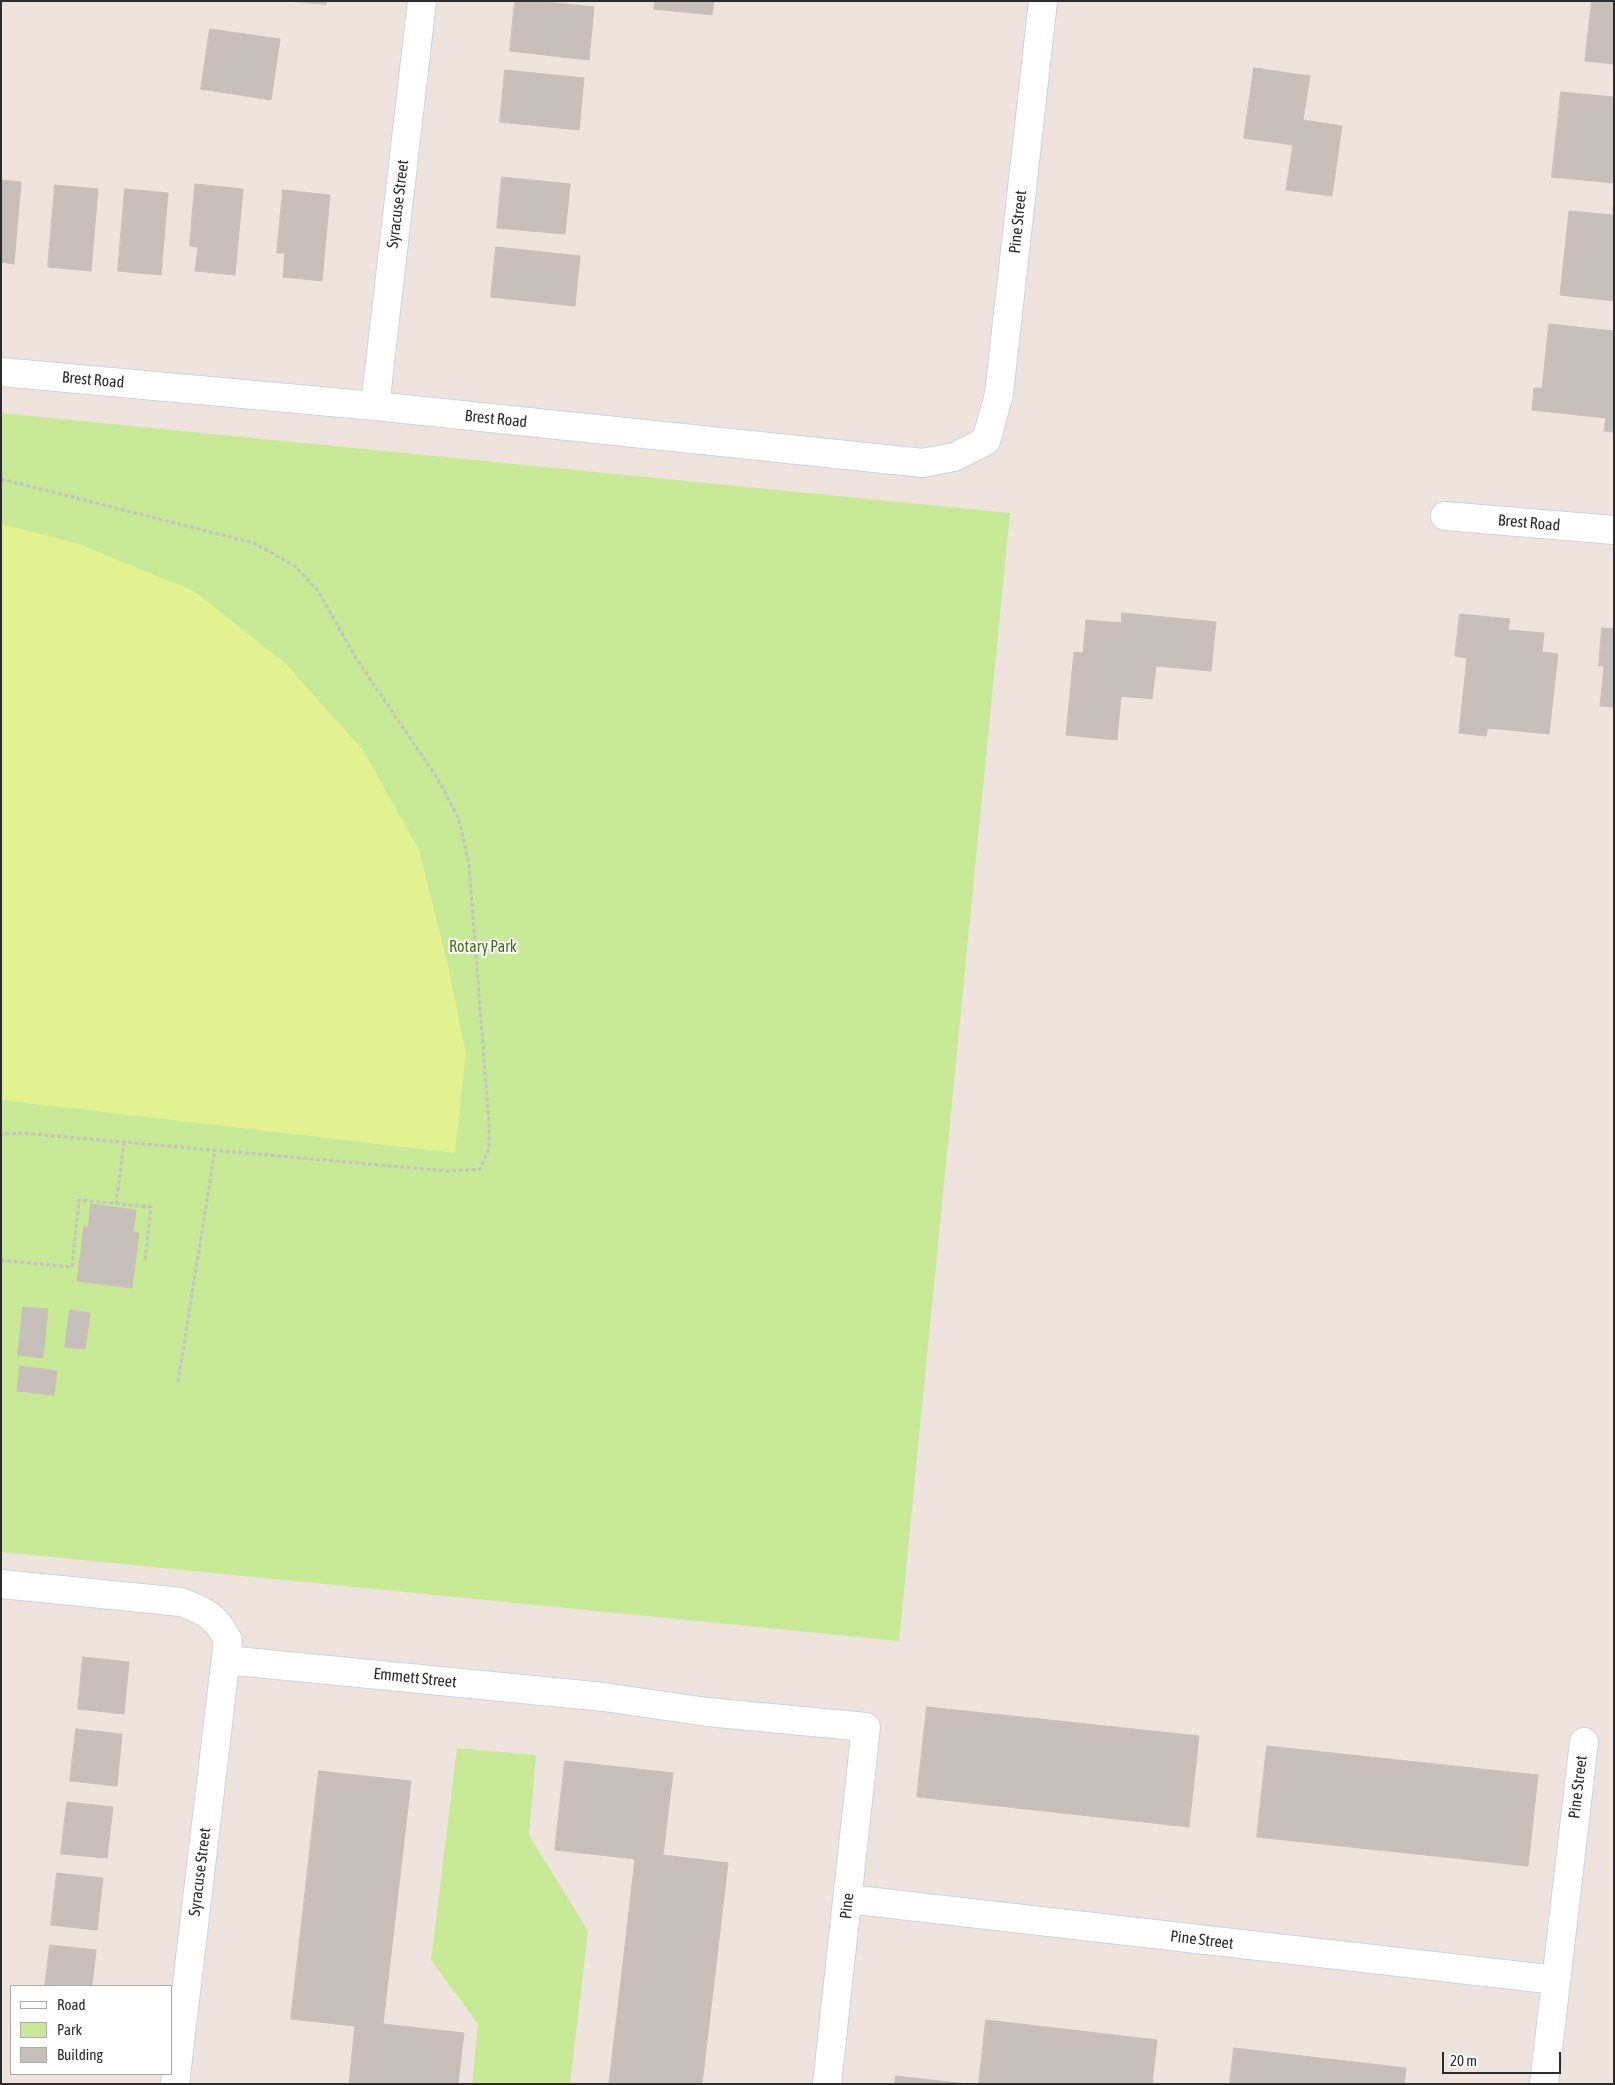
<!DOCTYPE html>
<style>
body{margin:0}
#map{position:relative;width:1615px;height:2085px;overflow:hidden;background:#efe3de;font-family:"Asap Condensed",sans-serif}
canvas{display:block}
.frame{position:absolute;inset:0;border:2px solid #2c2c2c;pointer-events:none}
.legend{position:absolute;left:10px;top:1985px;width:162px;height:90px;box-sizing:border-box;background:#fff;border:1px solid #ababab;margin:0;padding:6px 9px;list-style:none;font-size:15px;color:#2c2c2c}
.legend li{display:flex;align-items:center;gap:10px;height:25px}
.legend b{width:25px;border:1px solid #ababab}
.scale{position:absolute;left:1442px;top:2052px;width:119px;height:22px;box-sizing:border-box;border:2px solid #2c2c2c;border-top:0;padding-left:6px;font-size:15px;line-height:18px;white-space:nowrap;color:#2c2c2c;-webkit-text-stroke:4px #fff;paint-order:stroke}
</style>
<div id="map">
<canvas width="1615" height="2085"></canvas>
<div class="frame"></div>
<ul class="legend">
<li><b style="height:6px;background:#fff"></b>Road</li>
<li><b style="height:14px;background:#c8ea96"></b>Park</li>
<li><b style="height:14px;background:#c7bfb9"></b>Building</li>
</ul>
<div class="scale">20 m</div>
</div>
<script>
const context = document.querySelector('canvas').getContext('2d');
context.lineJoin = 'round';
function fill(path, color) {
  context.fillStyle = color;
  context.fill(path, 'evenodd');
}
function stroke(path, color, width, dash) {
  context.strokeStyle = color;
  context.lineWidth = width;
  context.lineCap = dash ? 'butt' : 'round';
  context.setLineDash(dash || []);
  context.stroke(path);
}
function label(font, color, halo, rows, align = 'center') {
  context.font = font + ' "Asap Condensed",sans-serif';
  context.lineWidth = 4;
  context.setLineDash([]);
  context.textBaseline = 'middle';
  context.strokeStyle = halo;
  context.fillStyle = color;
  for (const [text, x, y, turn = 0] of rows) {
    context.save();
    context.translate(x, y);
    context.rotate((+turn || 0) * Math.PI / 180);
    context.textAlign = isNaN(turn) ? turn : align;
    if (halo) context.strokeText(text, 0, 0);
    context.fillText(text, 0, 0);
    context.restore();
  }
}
fill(new Path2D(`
 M1,413L1010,513L899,1641L1,1552Z
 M457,1748L536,1755L529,1835L588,1931L570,2084H472L478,2024L431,1960Z`), '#c8ea96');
fill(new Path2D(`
 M1,524L79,544L194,591L285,663L363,750L419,850L448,966L466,1054L455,1153L1,1100Z`), '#e2f291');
const building = new Path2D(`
 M288,1H326V4Z
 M515,1H536L594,7L589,60L510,51Z
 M655,1H714L712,15L654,9Z
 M1592,1H1614V64L1585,61Z
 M210,29L280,39L271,100L201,89Z
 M1254,68L1310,76L1303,120L1342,126L1332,196L1286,190L1293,145L1244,138Z
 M505,70L584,78L579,130L500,122Z
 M1561,92L1614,97V183L1552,177Z
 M502,177L570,184L565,234L497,228Z
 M1,180L21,182L14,264L1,262Z
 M195,184L243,189L235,275L195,271L198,247L190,246Z
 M55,185L98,189L91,271L48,267Z
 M125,189L168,193L161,275L118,271Z
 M283,190L330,195L322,281L283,277L285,253H277Z
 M1613,208L1614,301L1560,295L1569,211L1613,215Z
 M496,247L580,256L575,306L491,297Z
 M1549,324L1614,331V432L1604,431L1606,418L1532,410L1534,388H1542Z
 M1122,613L1216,622L1211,671L1156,666L1152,699L1121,696L1117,740L1066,735L1074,652L1083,653L1086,620L1121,623Z
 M1460,614L1510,619L1508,630L1544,633L1542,652L1558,654L1549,734L1488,728L1486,736L1459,733L1467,658L1455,656Z
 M1602,628L1614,629V707L1600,706L1604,666H1599Z
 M91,1204L136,1210L133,1232L139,1233L132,1288L77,1281L84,1226L88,1227Z
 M23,1307L48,1309L43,1358L18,1355Z
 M70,1310L90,1313L85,1349L65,1347Z
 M20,1366L57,1371L54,1395L17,1391Z
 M83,1657L129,1662L124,1714L78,1709Z
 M927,1707L1199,1736L1189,1827L917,1797Z
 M76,1729L122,1734L117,1786L70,1781Z
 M1267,1746L1538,1775L1528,1866L1257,1837Z
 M565,1761L673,1773L663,1855L728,1863L702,2084H609L635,1859L555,1850Z
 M319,1771L411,1781L383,2024L464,2033L458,2084H349L355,2026L291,2019Z
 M67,1802L113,1807L107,1858L61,1854Z
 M57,1873L103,1878L97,1930L51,1925Z
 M50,1945L96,1950L92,1986H45Z
 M986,2020L1157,2040L1152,2084H979Z
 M1234,2048L1406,2068L1404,2084H1230Z
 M896,2076L967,2084H895Z`);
fill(building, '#c7bfb9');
stroke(building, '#cbbfb7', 1);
const street = new Path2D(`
 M1,372L375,406L923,463L954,457L986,441L999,394L1043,1
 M375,406L422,1
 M1445,516L1614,530
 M1,1584L181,1602C205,1611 216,1616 228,1640L175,2084
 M226,1660L604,1697L707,1712L866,1727L827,2084
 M848,1899L1556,1980
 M1544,2084L1584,1742`);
stroke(street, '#ccd4df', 30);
stroke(new Path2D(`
 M1,479L254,543L295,566L318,591L356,658L437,778L459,819L469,865L489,1123V1149L480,1169L447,1171L22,1133L1,1134
 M116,1204L124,1142
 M1,1260L72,1267L79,1200L151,1207L145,1260
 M178,1382L215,1150`), '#c4c4c4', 3, [4, 2.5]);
stroke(street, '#fff', 28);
label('16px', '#2c2c2c', '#fff', [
 ["Syracuse Street",398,204,-83],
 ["Pine Street",1018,222,-84],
 ["Brest Road",93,380,5],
 ["Brest Road",496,419,6],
 ["Brest Road",1529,523,5],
 ["Emmett Street",415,1678,6],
 ["Pine Street",1578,1787,-83],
 ["Syracuse Street",200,1872,-83],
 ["Pine",847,1906,-84],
 ["Pine Street",1202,1940,7]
]);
label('16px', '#3f7114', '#fff', [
 ["Rotary Park",483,947]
]);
</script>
